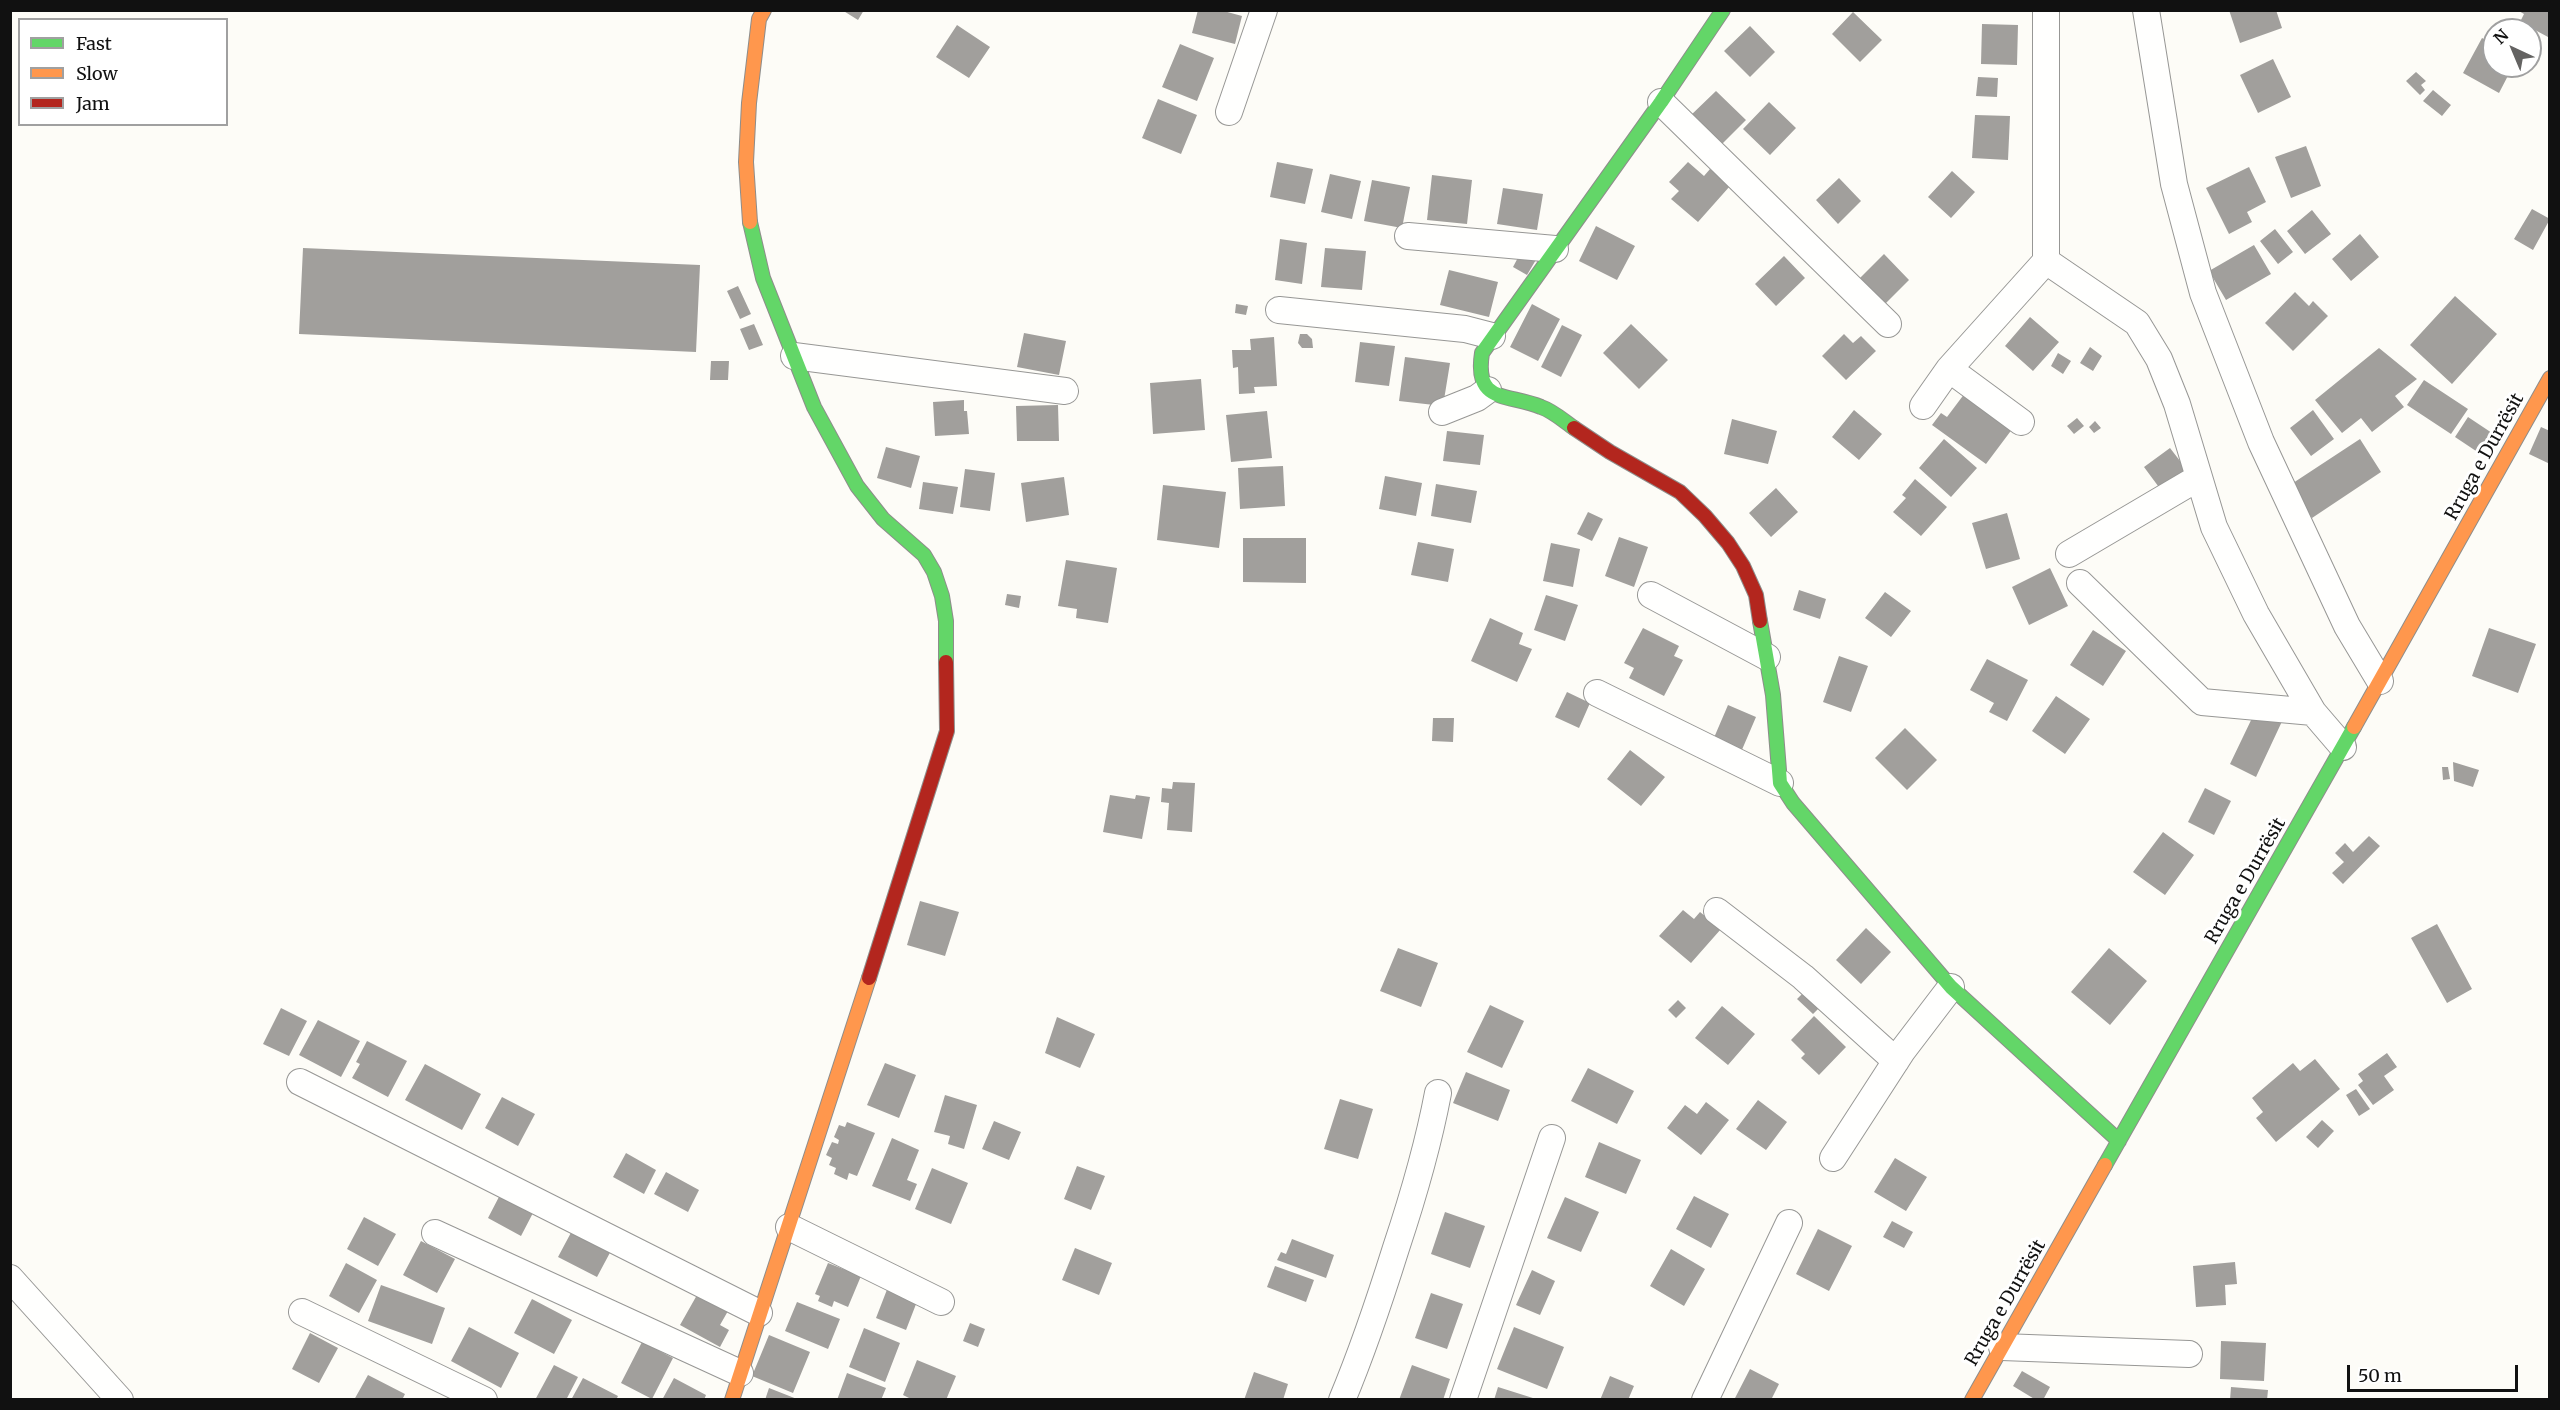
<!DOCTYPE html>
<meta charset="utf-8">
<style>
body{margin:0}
#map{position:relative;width:2560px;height:1410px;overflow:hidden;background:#fdfcf7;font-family:Merriweather,serif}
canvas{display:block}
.frame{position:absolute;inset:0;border:12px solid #111;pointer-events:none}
.legend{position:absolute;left:18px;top:18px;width:210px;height:108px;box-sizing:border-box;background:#fff;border:2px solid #a0a0a0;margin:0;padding:8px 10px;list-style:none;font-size:18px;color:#111}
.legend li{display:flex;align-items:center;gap:12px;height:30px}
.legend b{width:30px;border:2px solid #a0a0a0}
.north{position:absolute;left:2482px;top:18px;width:60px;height:60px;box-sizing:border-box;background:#fff;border:2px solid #a0a0a0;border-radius:50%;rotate:316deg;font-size:16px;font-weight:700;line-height:24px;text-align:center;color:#111}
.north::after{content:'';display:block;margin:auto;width:21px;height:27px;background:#646362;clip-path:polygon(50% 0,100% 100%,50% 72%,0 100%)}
.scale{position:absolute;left:2347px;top:1365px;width:171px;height:27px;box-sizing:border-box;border:3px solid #111;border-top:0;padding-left:8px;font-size:18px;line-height:21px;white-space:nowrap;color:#111;-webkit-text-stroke:4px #fff;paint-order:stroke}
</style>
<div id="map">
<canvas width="2560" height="1410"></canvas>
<div class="frame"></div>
<ul class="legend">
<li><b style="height:8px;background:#63d668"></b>Fast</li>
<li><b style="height:8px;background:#ff974d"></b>Slow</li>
<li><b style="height:8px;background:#b3261e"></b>Jam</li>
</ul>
<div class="north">N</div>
<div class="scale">50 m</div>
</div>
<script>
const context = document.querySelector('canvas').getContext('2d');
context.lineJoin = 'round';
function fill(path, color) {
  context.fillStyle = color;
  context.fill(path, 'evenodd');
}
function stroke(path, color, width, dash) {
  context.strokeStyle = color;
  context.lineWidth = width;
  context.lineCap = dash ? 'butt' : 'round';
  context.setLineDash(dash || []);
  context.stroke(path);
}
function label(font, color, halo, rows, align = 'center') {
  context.font = font + ' Merriweather,serif';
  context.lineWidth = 6;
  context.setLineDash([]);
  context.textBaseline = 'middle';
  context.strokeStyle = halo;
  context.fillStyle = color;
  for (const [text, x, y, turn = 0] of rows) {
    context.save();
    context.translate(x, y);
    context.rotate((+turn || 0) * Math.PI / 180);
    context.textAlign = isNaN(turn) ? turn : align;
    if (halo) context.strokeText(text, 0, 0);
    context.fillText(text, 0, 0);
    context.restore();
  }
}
fill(new Path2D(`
 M842,10H864L858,20Z
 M1198,10H1220L1242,16L1235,44L1192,33Z
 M2229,10H2276L2282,28L2240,43Z
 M2517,10H2550L2548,37L2535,30L2530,40V30H2516L2524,14Z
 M1853,12L1882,40L1860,62L1832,34Z
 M1982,24L2018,25L2017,65L1981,64Z
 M957,25L990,47L969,78L936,57Z
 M1750,26L1775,52L1750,77L1724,51Z
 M2482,38L2494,44V66H2513L2499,93L2463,73Z
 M1180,44L1214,58L1197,101L1162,87Z
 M2273,59L2291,97L2258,113L2240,75Z
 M2416,72L2426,81L2421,85L2425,90L2420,95L2406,81Z
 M1978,77L1998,78L1997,97L1976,96Z
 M2433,90L2451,105L2442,116L2423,101Z
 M1716,91L1746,120L1719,147L1689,117Z
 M1158,99L1197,115L1181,154L1142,138Z
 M1769,102L1796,128L1770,155L1743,129Z
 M1975,115L2010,116L2008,160L1972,158Z
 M2306,146L2321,186L2291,198L2275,157Z
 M1277,162L1313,169L1305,204L1270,197Z
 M1688,162L1704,176L1710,169L1730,186L1698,222L1671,199L1679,191L1669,182Z
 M2249,167L2266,202L2247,212L2252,222L2229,234L2206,188Z
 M1952,171L1975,192L1951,218L1928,197Z
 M1330,174L1361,181L1352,219L1321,212Z
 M1432,175L1472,180L1467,224L1427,220Z
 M1839,178L1861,201L1838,224L1816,200Z
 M1372,180L1410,187L1402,228L1364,221Z
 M1503,188L1543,194L1537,230L1497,224Z
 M2532,209L2550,219L2533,250L2514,239Z
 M2312,210L2331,234L2305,254L2287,231Z
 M1596,226L1635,246L1617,280L1579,261Z
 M2275,229L2293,252L2278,264L2260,241Z
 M2360,234L2379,257L2351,281L2332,259Z
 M1280,239L1307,243L1302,284L1275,280Z
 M2254,245L2271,274L2226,300L2209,271Z
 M303,248L700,265L696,352L299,334Z
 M1325,248L1366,251L1362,290L1321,287Z
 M1522,250L1537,258L1527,275L1513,267Z
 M1884,254L1909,280L1881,308L1856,282Z
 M1784,256L1805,278L1776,306L1755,284Z
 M1449,270L1498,282L1489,317L1440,305Z
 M738,286L751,314L740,319L727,291Z
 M2295,292L2309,306L2313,301L2328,316L2293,351L2265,323Z
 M2455,296L2497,334L2452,384L2410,345Z
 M1236,304L1248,306L1246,315L1235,313Z
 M1532,304L1560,319L1538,361L1510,347Z
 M2030,317L2059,342L2033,371L2005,346Z
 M754,324L763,345L749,350L740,329Z
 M1631,324L1668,360L1639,389L1603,353Z
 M1562,325L1582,335L1561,377L1541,367Z
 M1024,333L1066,341L1059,375L1017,367Z
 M1300,334H1307L1312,339L1313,348H1302L1298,343Z
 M1844,334L1853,343L1861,336L1876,351L1846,380L1822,356Z
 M1274,337L1277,386L1254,387L1255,393L1239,394L1238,367L1233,368L1232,350H1251L1250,339Z
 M1360,342L1395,346L1389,386L1355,382Z
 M2090,347L2102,356L2093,371L2080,363Z
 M2379,348L2417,379L2395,396L2404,407L2372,432L2361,418L2342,433L2315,400Z
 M2058,353L2071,361L2063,374L2051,366Z
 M1405,357L1450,363L1443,406L1399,401Z
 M711,361H729L728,380H710Z
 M1201,379L1205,430L1153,434L1150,383Z
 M2424,380L2468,409L2451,434L2407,405Z
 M1965,393L2013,428L1986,464L1932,425L1941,413L1947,417Z
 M964,400V411H967L969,434L935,436L933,402Z
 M1058,405L1059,441H1017L1016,406Z
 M1854,410L1882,434L1859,460L1832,437Z
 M2313,410L2334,439L2311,456L2290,428Z
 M1267,411L1272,458L1231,462L1226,415Z
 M2468,417L2492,433L2479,453L2455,437Z
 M2077,418L2084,426L2074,434L2067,426Z
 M1732,419L1777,431L1768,464L1724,454Z
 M2095,421L2101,428L2094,433L2089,427Z
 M2541,427L2550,431V464L2529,454Z
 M1447,431L1484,435L1480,465L1443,461Z
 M1944,439L1977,468L1951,497L1919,468Z
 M2360,439L2381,472L2312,518L2290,485Z
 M886,447L920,456L911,488L877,478Z
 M2170,448L2187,470L2161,490L2144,467Z
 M1283,466L1285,506L1240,509L1238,468Z
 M965,469L995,473L990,511L960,507Z
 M1385,476L1422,483L1416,516L1379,509Z
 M1064,477L1069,515L1026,522L1021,483Z
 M1915,479L1947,507L1921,536L1893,512L1906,498L1902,495Z
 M923,482L958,487L953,514L919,509Z
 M1436,484L1477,491L1471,523L1431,516Z
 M1163,485L1226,492L1219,548L1157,540Z
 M1776,488L1798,512L1771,537L1749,513Z
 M1588,512L1603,519L1592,541L1577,534Z
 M2007,513L2020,559L1986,569L1972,523Z
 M1619,537L1648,547L1634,587L1605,576Z
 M1243,538H1306V583L1243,582Z
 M1418,542L1454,549L1448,582L1411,575Z
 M1551,543L1580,549L1573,587L1543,581Z
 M1066,560L1117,568L1108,623L1076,618L1077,609L1058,606Z
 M2050,568L2068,606L2029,625L2012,587Z
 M1799,590L1826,599L1820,619L1793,610Z
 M1885,592L1911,611L1891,637L1865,618Z
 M1007,594L1021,596L1019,608L1005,605Z
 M1546,595L1578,605L1565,641L1534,630Z
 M1490,618L1523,633L1519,644L1532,649L1517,682L1471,661Z
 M1643,628L1679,646L1674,656L1683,660L1664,696L1629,678L1634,668L1624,663Z
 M2489,628L2536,644L2518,693L2472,676Z
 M2093,630L2126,651L2103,686L2070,665Z
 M1839,656L1868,666L1851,712L1823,702Z
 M1987,659L2028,680L2007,721L1989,712L1994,703L1970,690Z
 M1567,692L1590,703L1579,728L1555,717Z
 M2056,696L2090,719L2065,754L2032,731Z
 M1728,705L1756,717L1741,752L1713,740Z
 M2254,714L2285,715L2256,777L2230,764Z
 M1433,718H1454L1453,742L1432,741Z
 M1905,728L1937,760L1907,790L1875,758Z
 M1630,750L1665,777L1641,806L1607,779Z
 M2453,762L2479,770L2473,787L2454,781Z
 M2442,767H2448L2450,779L2443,780Z
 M1173,782L1195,783L1192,832L1167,830L1169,803L1161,802L1162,788L1172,789Z
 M2205,788L2231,801L2214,835L2188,822Z
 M1110,795L1135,799L1136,795L1150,797L1142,839L1103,832Z
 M2163,832L2194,855L2165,895L2133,872Z
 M2369,836L2380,846L2343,884L2332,873L2344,862L2335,853L2345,843L2353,852Z
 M920,901L959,912L945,956L907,945Z
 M1683,910L1694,919L1700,912L1721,929L1691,963L1659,936Z
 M2437,924L2472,989L2447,1003L2411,938Z
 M1866,928L1891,952L1861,984L1836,960Z
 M1398,948L1438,963L1421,1007L1380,991Z
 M2109,948L2147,981L2110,1025L2071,992Z
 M1804,992L1819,1008L1813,1014L1797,999Z
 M1678,1000L1686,1008L1676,1018L1668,1010Z
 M1490,1005L1524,1021L1502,1068L1467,1052Z
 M1722,1006L1755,1034L1728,1065L1695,1038Z
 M281,1008L307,1021L289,1056L263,1044Z
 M1814,1016L1846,1047L1819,1075L1801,1058L1805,1054L1791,1040Z
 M1057,1017L1095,1034L1080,1068L1045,1053Z
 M318,1020L360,1041L341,1077L299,1055Z
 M367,1041L407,1061L388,1097L352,1078L360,1064L356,1062Z
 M2387,1053L2397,1067L2384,1076L2394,1090L2373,1105L2358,1085L2363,1081L2358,1074Z
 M2315,1059L2340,1089L2276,1142L2256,1118L2263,1112L2252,1098L2293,1063L2300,1071Z
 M885,1063L916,1075L899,1118L867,1105Z
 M425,1064L481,1094L462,1130L405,1100Z
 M1588,1068L1634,1091L1617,1124L1571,1101Z
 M1466,1072L1510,1090L1498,1121L1453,1103Z
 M2356,1089L2370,1109L2359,1116L2346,1095Z
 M945,1095L977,1105L964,1149L948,1144L950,1136L934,1132Z
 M502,1097L535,1114L518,1146L485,1128Z
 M1340,1099L1373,1109L1358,1159L1324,1149Z
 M1758,1100L1787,1122L1766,1150L1736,1129Z
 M1706,1102L1729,1120L1701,1155L1667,1128L1685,1105L1697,1114Z
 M2322,1120L2334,1131L2318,1148L2306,1137Z
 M994,1121L1021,1132L1009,1160L982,1149Z
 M847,1122L875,1133L857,1176L849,1173L847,1180L834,1174L836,1168L829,1165L832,1158L826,1155L832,1142L838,1144L839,1140L834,1137L839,1125L845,1127Z
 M892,1138L919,1150L907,1180L917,1184L910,1201L872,1186Z
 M1599,1142L1641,1160L1626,1194L1585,1177Z
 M626,1153L656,1170L644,1194L613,1177Z
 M1895,1158L1927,1177L1906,1211L1874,1192Z
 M1077,1166L1105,1176L1091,1210L1064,1199Z
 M932,1168L968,1183L951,1224L915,1209Z
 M666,1172L699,1190L688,1212L654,1194Z
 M501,1193L534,1211L521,1236L488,1218Z
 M1694,1196L1729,1214L1711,1248L1676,1229Z
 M1565,1197L1599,1212L1581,1252L1547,1238Z
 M1445,1212L1485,1226L1470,1268L1431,1254Z
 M364,1217L396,1234L378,1266L347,1249Z
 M1892,1221L1913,1232L1904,1248L1883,1237Z
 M574,1227L613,1247L597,1277L558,1257Z
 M1818,1229L1852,1246L1829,1291L1796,1274Z
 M1292,1239L1334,1255L1326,1278L1277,1260L1281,1252L1286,1254Z
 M421,1241L455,1259L437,1293L403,1275Z
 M1075,1248L1112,1263L1099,1295L1062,1280Z
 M1671,1249L1705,1269L1684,1306L1650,1286Z
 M2235,1262L2237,1284L2225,1285L2226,1305L2196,1307L2193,1266Z
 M346,1263L377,1280L359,1313L329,1296Z
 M828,1263L861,1276L848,1307L834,1301L832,1307L818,1301L820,1296L815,1294Z
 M1275,1266L1314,1280L1306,1302L1267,1287Z
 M1532,1270L1555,1281L1540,1315L1516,1305Z
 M381,1285L445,1308L432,1344L368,1321Z
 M888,1287L918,1299L906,1330L876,1318Z
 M1431,1293L1463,1304L1447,1349L1415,1338Z
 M697,1295L728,1311L720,1325L729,1330L720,1347L680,1325Z
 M532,1299L572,1320L554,1354L514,1333Z
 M797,1302L840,1319L828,1349L785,1331Z
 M970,1323L985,1329L978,1347L963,1341Z
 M469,1327L519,1353L501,1388L451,1361Z
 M1514,1327L1564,1347L1547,1389L1497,1369Z
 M864,1328L900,1343L885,1382L849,1367Z
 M310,1333L338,1348L319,1383L292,1369Z
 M769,1335L810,1352L793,1393L752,1376Z
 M2221,1341L2266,1343L2264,1381L2220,1379Z
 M642,1342L673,1358L652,1399L621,1383Z
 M917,1360L956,1376L946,1400H913L903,1395Z
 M554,1365L578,1377L566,1400H535Z
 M1412,1365L1450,1379L1443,1400H1399Z
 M1750,1369L1779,1384L1771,1400H1734Z
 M2022,1371L2050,1387L2043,1400H2036L2013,1386Z
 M1254,1372L1288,1384L1283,1400H1244Z
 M847,1373L886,1388L881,1400H837Z
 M368,1375L405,1394L402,1400H354Z
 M1610,1376L1634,1386L1628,1400H1600Z
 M583,1378L618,1396L616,1400H571Z
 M674,1378L706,1395L704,1400H662Z
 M1498,1387L1536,1399V1400H1494Z
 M2231,1387L2268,1390L2267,1400H2230Z
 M769,1388L797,1399V1400H765Z`), '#a19f9c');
const street = new Path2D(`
 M2146,10L2174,184L2203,293L2261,442L2347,626L2380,681
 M1661,102L1888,324
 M1229,112L1264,10
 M1408,236L1555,249
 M2046,261L2137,323L2159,359L2177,404L2214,527L2256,614L2313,712L2343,747
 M1279,310L1465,329L1492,336
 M794,356L1065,391
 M1949,369L2021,422
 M1923,406L1949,369L2046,261V10
 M1442,412L1477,398L1488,390
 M2069,554L2198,478
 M2080,583L2202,702L2313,712
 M1651,595L1767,657
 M1597,693L1780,783
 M1717,911L1803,977L1896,1061
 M300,1082L759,1313
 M1833,1158L1903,1050L1951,987
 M789,1227L941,1302
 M435,1233L740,1373
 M10,1278L120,1400
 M302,1312L484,1400
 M2002,1347L2189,1354
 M1342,1400C1363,1350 1380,1299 1396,1248C1413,1197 1428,1146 1438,1093
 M1463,1400L1552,1138
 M1705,1400L1789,1223`);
const fast = new Path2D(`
 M750,222L763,278L814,407L857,486L883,519L924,555L934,572L942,596L946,621V662
 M1574,428C1564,421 1553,411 1541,407C1507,393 1474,404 1482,353L1661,102L1723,10
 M1760,621L1773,695L1780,783L1793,803L1951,987L2119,1141
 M2105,1165L2354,727`);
const slow = new Path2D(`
 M750,222L746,162L749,103L759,19L764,10
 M2354,727L2550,378
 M732,1400L869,978
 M1972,1400L2105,1165`);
const jam = new Path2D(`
 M1574,428L1610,452L1680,492L1705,516L1728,543L1743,566L1756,595L1760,621
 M869,978L947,731L946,662`);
stroke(street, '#979795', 28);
stroke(fast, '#8e8d8b', 16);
stroke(slow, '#8e8d8b', 16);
stroke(jam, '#8e8d8b', 16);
stroke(street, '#fffffe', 26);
stroke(fast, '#63d668', 14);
stroke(slow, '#ff974d', 14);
stroke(jam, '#b3261e', 14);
label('18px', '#111', '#fff', [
 ["Rruga e Durrësit",2485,457,-61],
 ["Rruga e Durrësit",2246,881,-60],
 ["Rruga e Durrësit",2006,1303,-60]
]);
</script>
